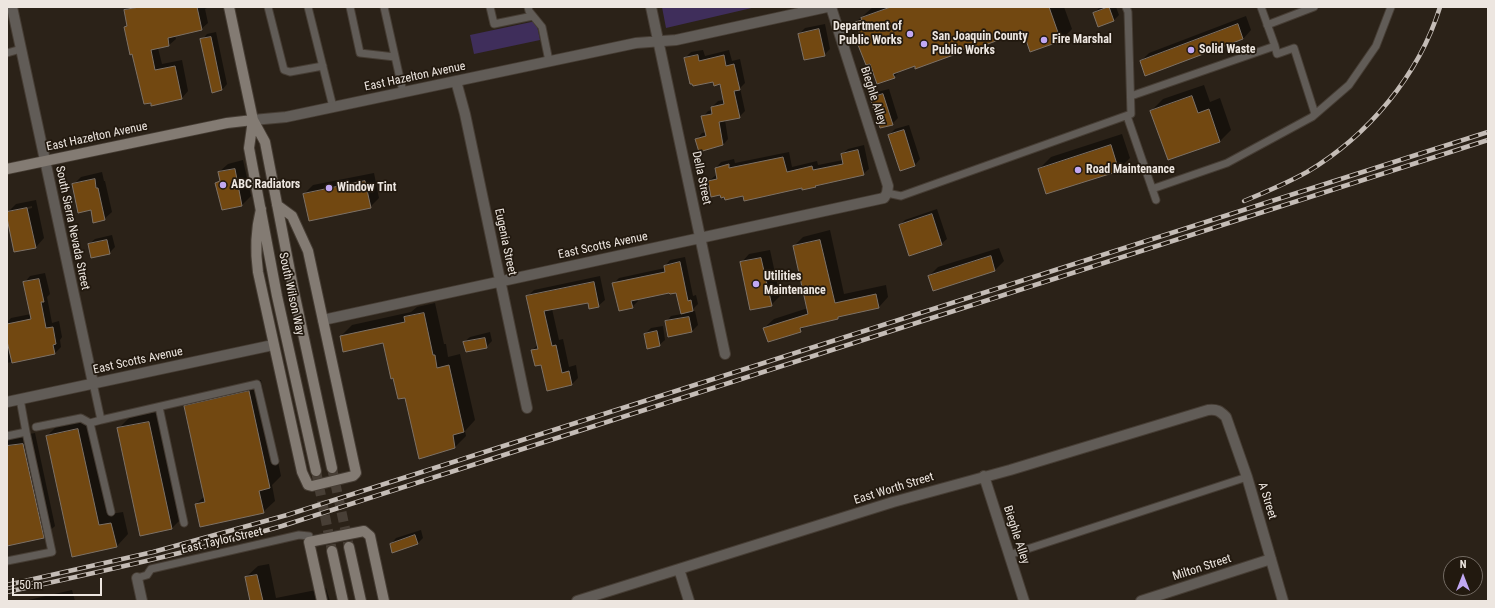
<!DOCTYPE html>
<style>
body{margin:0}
#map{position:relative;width:1495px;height:608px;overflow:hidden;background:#2b2218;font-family:"Roboto Condensed",sans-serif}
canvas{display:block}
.frame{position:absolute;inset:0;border:8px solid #ede6e0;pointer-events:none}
.north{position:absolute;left:1443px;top:556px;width:40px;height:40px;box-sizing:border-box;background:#22190f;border:1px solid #736b63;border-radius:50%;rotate:0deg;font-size:11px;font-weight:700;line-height:16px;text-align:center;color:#ede6e0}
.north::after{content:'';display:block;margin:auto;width:14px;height:18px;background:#c1a8f3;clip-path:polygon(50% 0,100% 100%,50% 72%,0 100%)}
.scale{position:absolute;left:12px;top:578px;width:90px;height:18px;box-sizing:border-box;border:2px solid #ede6e0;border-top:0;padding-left:5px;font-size:12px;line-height:14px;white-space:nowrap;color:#ede6e0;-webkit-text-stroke:3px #22190f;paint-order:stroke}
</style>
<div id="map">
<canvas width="1495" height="608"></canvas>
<div class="frame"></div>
<div class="north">N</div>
<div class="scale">50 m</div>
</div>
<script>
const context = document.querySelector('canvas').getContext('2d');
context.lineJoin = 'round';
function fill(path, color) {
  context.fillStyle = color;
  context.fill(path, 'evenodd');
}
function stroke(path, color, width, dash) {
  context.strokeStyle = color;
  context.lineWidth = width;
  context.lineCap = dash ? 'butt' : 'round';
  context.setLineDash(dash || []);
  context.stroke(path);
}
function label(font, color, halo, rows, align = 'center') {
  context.font = font + ' "Roboto Condensed",sans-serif';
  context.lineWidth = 3.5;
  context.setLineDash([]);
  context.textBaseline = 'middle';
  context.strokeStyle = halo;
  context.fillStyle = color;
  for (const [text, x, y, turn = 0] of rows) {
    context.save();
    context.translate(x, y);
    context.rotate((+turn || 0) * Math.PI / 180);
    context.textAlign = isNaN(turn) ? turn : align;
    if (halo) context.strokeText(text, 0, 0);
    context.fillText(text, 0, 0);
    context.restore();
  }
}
fill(new Path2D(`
 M662,7H756L666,28Z
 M536,21L540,40L474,54L470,35Z`), '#3f2e5b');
fill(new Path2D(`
 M129,7H209L205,9L208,23L201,29L175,35L176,39L169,45L158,48L162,64L182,60L188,91L182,98L133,53L125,28L128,25L125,11Z
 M873,7H1064L1072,29L1061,40L1031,51L1024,30L977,44L961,49L959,52L902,69L894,77L870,63L858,41L861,37L856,22Z
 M1100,7H1116L1119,15L1113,21L1094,13Z
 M1246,16L1251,30L1243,39L1141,61L1149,53Z
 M825,24L830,49L824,55L799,34L805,28Z
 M216,32L227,84L222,90L202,40L207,34Z
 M703,50L705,56L729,50L732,61L740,59L745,83L740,88L745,111L739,117L725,120L728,139L723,145L697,139L702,133L706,132L703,117L708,111L713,110L712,107L718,101L724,100L721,83L714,81L685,58L691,52Z
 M1204,85L1210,102L1220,98L1231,130L1220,141L1151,111L1163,99Z
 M889,89L898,118L892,124L872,98L877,92Z
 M909,125L920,159L915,165L901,169L889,135L895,129Z
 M1122,134L1130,158L1118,170L1039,169L1051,157Z
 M864,145L869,169L863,174L817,184L815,187H803L744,195L725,196L709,181L715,176L717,175L716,168L721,162L734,159L735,163L789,152L792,167L817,161L818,165L843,160L842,154L848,149Z
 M243,160L251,196L242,205L223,209L216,184L220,180L219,172L228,164Z
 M102,172L104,181H105L112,212L104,219L92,209L73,185L81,177Z
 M374,173L379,198L370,207L304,194L313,185Z
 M36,200L44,238L36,247L7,213L16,204ZM32,206V208L16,212V210Z
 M937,209L947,239L941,244L900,225L905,220Z
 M830,230L844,294L886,285L888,297L879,307L841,315L838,318L806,326L800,331L764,328L774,319L808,308L794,246L803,237Z
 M112,235L115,247L109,253L89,244L95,239Z
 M999,248L1004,261L995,270L933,290L929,276L938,267Z
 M770,250L780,296L771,305L741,263L749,254Z
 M685,257L693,296L696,295L698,304L690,312L695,311L698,325L692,331L668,336L666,322L671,316L682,314L677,292H670L637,299L638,301L632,307L613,284L619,278L665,268V266L670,260Z
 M45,273L50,294L47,297L52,323L59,321L62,337L60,340L61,347L55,353L7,363V322L11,318L31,314L24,283L30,276Z
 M600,276L605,300L598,306L589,302L552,309L559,340L563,339L569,367L576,365L578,378L572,384L548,390L542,363L532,350L538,345L527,297L534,290Z
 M435,303L444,344H446L448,357L460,354L475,420L465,431L466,436L455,447L405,396L384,342L341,336L352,325L411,312L417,307Z
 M663,326L665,340L659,345L645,334L651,328Z
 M490,332L492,341L486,347L464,342L470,337Z
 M261,380L281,476L272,485L275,501L263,512L196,504L205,496L185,406L197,395Z
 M161,411L184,516L172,528L141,535L118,429L130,417Z
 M90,418L111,514L123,512L128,534L117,546L73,556L47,436L58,425Z
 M35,433L55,526L43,537L7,545V438Z
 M421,530L423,538L418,543L391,544L396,538Z
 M269,564L276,598L326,588L330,601H251L246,577L258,566Z
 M72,590L75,601H24Z`), '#0007');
const building = new Path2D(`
 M140,7H197L202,30L168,38L169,46L151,50L155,70L175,66L182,99L151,106V103L144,104L132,54L130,55L124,27L127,26L124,10Z
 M891,7H1049L1061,41L1030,52L1023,31L977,48L976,45L959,51V53L915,69V66L893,74L895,78L877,84L870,64L866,65L856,40L861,39L855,22L862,20L861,18Z
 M1109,7L1114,21L1098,27L1093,13Z
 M1238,24L1243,39L1145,76L1140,61Z
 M819,29L825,56L804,60L798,34Z
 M211,37L222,90L212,93L200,39Z
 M698,55L699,61L724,55L726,66L734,64L740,90L734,91L740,118L719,122L723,145L699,152L695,139L706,136L701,116L712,114L711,107L724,104L720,84L714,86L713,82L693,86L692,84H690L684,58Z
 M883,94L893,125L880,128L870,98Z
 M1192,96L1198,113L1209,109L1220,142L1168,160L1150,111Z
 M904,130L915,166L900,171L888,135Z
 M1111,145L1119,171L1046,194L1038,169Z
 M858,150L864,175L815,186L816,187L802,190V188L744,201L743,196L725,200L724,197L721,198L720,195L711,197L708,181L717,179L715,168L729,164V168L783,157L787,172L812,166L813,170L843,164L841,154Z
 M235,169L242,206L222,210L215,183L220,181L218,172Z
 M95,179L96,188H98L105,220L93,223L91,210L78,213L72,184Z
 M365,181L371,208L309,221L303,194Z
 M27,208L36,248L14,252L7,218V212Z
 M932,214L942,245L909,256L899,225Z
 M107,240L110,254L91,258L88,244Z
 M820,240L835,303L876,294L879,308L838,317V319L800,328L801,332L768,342L763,328L808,314L793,246Z
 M991,256L995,271L933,291L928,276Z
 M761,258L772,306L750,310L740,262Z
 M680,262L688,301L691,300L693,311L681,314L676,293L670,294L669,293L631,301L633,308L619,311L612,283L665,272L664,266Z
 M39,279L44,302H41L46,328L53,327L56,344L53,345L55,354L12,363L7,341V324L31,319L23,282Z
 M594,282L599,307L589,309L588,303L544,311L552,346L556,345L562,373L569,371L572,385L547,391L541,365L535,366L531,350L538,349L526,296Z
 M424,313L433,355H435L437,368L449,365L464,432L453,435L455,448L419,459L405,398L398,399L393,378L391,379L383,343L343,352L340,336L405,322L404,317Z
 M689,317L692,332L668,337L665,321Z
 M657,331L660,346L647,349L644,334Z
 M485,338L487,348L466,352L463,342Z
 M249,391L270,488L259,491L264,513L200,527L195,504L205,502L184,406Z
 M149,422L172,529L140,536L117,428Z
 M78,429L99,525L111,523L117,547L72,557L46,436Z
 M23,444L44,538L7,546V446Z
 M415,535L418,544L392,553L390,544Z
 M257,575L263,601H250L245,577Z`);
fill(building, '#724811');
stroke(building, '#7d7166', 1);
stroke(new Path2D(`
 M332,468L349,547
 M316,471L332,551`), '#483f36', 10, [10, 5]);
const service = new Path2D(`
 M268,7L284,70L290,72L323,66
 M308,7L333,107
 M350,7L360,53L395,57
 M384,7L403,92
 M490,7L494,24L533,16
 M528,7L529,11L542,27L549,61
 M1267,25L1314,7
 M1275,46L1277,54L1294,48L1315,114
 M7,53L21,49
 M1131,96L1275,46L1261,7
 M1127,116L1156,200
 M1152,189L1227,163L1312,117L1349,85L1376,46L1391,7
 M887,193L901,196L1131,114L1128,12L1126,7
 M93,383L101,420L257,384L275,461
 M159,407L184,523
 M101,420L90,423L111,512
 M36,427L81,418L90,423
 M7,436L26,432L20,399
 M1009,555L1247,477
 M7,561L52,552L26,432
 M137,578L147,575L151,569L299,535L309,536V542`);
const minor = new Path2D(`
 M12,7L93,383
 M651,7L725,354
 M456,81L465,114L527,408
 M253,120L286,117L636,43L676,40L827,7
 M323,320L884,198L887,193L888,186L831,7
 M7,402L273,345
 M984,476L1024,601
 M679,569L689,601
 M137,578L142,601
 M577,601L893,502L1010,470L1208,410C1217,409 1220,411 1226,417L1247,477L1283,601
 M1141,601L1271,559`);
const secondary = new Path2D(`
 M229,7L253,120L265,142L294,292L332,468
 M253,120L249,148L277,296L316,471
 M7,169L227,123L253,120
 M261,209C256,229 255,251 258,272L302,472L308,485L312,486L353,476L356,473L308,251L292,216L277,205
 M349,547L361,601
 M332,551L343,601
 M322,601L309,542L364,531L370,536L384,601`);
stroke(service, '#463d34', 9);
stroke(minor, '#463d34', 12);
stroke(secondary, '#463d34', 12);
stroke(service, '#615c57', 7);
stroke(minor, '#615c57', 10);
stroke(secondary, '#837b73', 10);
const rail = new Path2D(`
 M1244,201C1266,192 1287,183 1307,172C1368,136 1419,75 1440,7
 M7,585L153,552L287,515L1488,132
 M7,592C99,572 191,552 282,526L1488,140`);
stroke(rail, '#c4bcb6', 4.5);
stroke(rail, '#22190f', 3, [9]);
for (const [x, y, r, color] of [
 [910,34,4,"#c1a8f3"],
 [1044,40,4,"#c1a8f3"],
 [924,44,4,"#c1a8f3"],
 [1191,50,4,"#c1a8f3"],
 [1078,170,4,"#c1a8f3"],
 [223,185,4,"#c1a8f3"],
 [329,188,4,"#c1a8f3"],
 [756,284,4,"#c1a8f3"]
]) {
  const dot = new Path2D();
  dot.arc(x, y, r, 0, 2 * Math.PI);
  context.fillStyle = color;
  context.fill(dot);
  stroke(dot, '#22190f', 1.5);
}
label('bold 12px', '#ede6e0', '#22190f', [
 ["Department of",902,27,"right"],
 ["Public Works",902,41,"right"],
 ["San Joaquin County",932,37],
 ["Public Works",932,51],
 ["Fire Marshal",1052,40],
 ["Solid Waste",1199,50],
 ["Road Maintenance",1086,170],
 ["ABC Radiators",231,185],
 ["Window Tint",337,188],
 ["Utilities",764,277],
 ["Maintenance",764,291]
], 'left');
label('12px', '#ede6e0', '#22190f', [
 ["East Hazelton Avenue",415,77,-12],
 ["Bieghle Alley",873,96,72],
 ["East Hazelton Avenue",97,137,-12],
 ["Della Street",701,178,78],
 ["South Sierra Nevada Street",72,228,78],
 ["Eugenia Street",505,242,78],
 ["East Scotts Avenue",603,246,-12],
 ["South Wilson Way",291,294,78],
 ["East Scotts Avenue",138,361,-12],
 ["East Worth Street",894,489,-17],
 ["A Street",1267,501,73],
 ["Bieghle Alley",1016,535,72],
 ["East Taylor Street",222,541,-13],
 ["Milton Street",1202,568,-18]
]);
</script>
